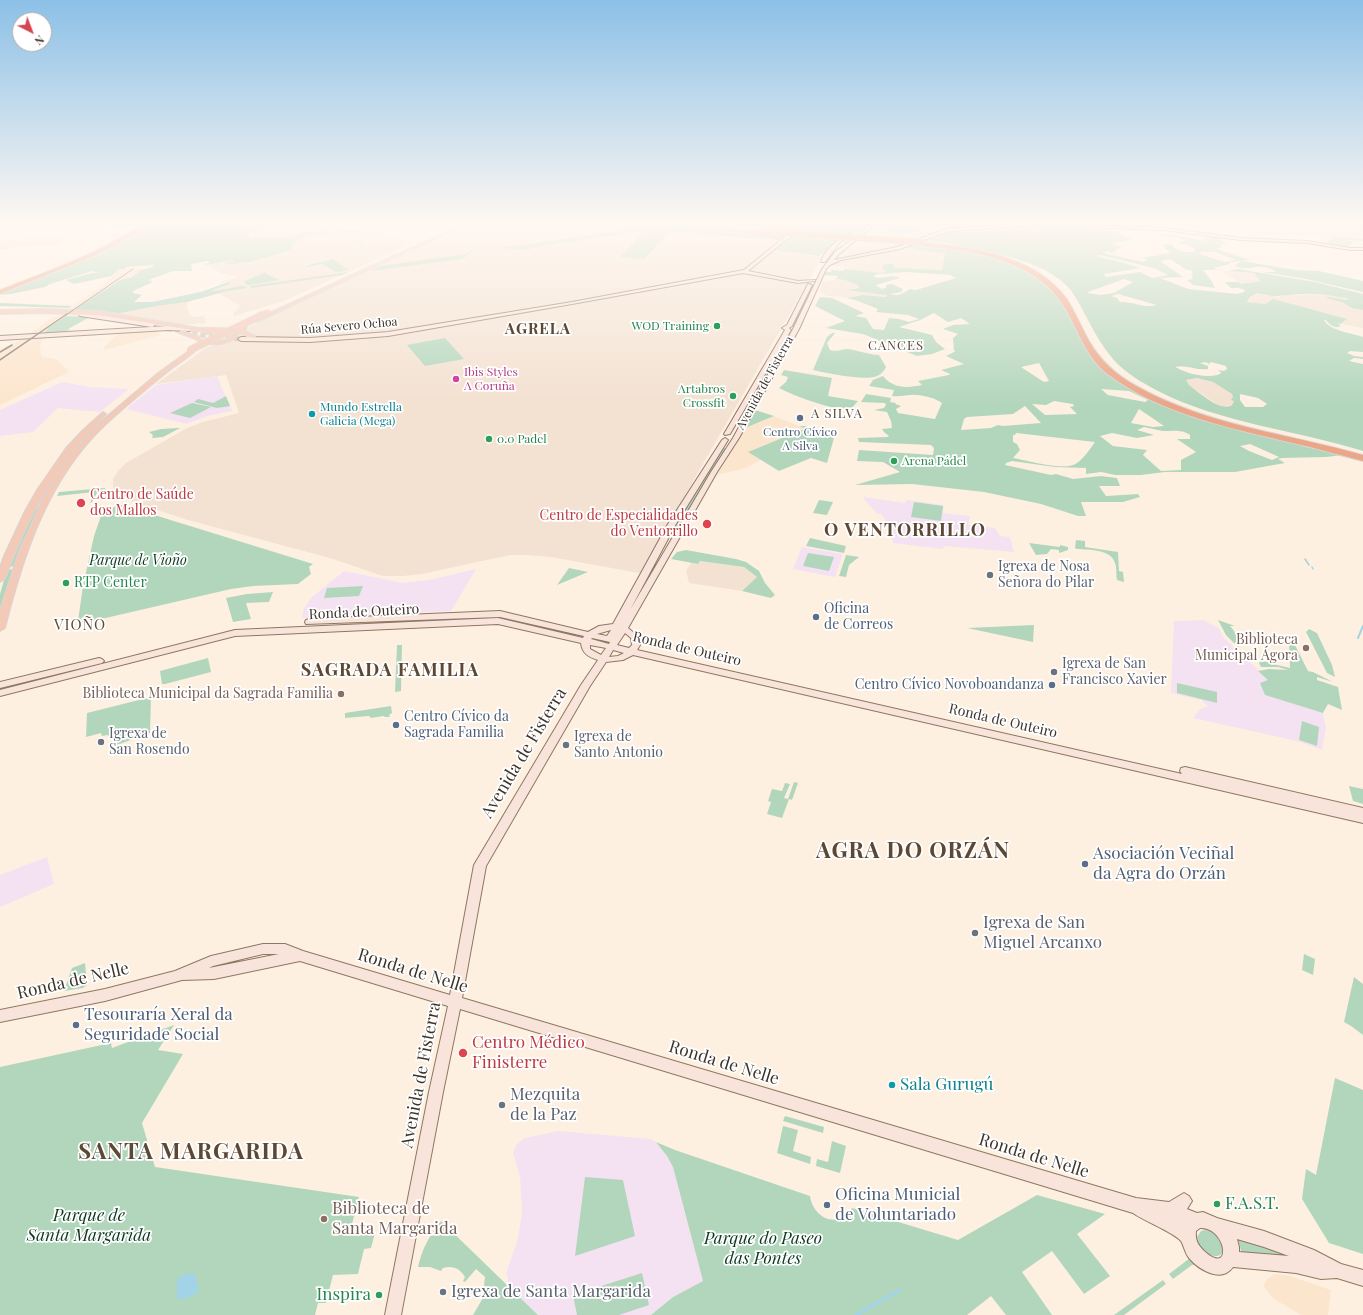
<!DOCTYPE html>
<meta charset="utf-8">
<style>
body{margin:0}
#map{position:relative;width:1363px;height:1315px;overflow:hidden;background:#fef0e1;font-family:"Playfair Display",serif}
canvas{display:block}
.north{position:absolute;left:12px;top:12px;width:40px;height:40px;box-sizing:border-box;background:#fff;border:1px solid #b1adaa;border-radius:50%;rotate:138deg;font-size:11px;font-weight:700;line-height:16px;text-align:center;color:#3c332a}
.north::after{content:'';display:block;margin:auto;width:14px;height:18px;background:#d5454f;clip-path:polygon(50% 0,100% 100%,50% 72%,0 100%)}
</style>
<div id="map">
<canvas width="1363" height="1315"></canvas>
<div class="north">N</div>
</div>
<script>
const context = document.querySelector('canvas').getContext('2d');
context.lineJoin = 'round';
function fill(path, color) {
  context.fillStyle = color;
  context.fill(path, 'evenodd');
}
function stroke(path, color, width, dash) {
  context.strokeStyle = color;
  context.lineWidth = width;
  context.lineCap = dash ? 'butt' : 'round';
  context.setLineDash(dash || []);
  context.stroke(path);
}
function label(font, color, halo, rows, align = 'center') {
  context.font = font + ' "Playfair Display",serif';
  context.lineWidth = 3.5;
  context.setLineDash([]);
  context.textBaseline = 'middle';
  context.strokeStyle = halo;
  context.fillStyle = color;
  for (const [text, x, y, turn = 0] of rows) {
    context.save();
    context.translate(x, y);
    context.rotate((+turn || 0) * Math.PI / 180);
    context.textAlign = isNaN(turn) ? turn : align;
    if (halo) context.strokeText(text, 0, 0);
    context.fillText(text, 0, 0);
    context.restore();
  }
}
fill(new Path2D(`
 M336,221H461L434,234L427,235L357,227L342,224Z
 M128,268L144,269L132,277L120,280L50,327L41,337H43L40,346L41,355L43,357L56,359L69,372L0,405V349L21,340L53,317H56L86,297L104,284L118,270Z
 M153,331L157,332L161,335L104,350L103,348L119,333Z
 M774,416L804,428L802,431L791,436L749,452L761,460L746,468L717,475L745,428Z
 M1275,1274L1287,1275L1331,1290L1328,1315H1301L1274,1299L1263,1286L1267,1279Z`), '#fce5cd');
fill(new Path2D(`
 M281,221H328L339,228L394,234L387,237L415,242L284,301L234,316L233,313L237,310L240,306L219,293L187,302V308L192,317L204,316L206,323L179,325L109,313L178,298L230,284L229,282L222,283L220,282L239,277L223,274L207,265L233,260H259L269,257L286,251L294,243L309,235H323V230L315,233L304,232L290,237L248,238L247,236L255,231Z
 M478,221H601L670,232L786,241L776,250L823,256L697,474L644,574L551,557L525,555H511L477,562L422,574L403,576H383L330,558L188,520L132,502L117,494L113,487V479L118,471L126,463L187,428L203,422L239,413L226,375L156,384L207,347L228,342L248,327Z
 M888,221H930L945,228L896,246L907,247L935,254L945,252L942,270L895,268L892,264L884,265L887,271L881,273L846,270L848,267L829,265L839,252L846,247L875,246L859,242L871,232H877L885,228Z
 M1115,221H1356L1363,227V239L1180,230Z
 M66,236L58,245L14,247L0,251V242L20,239Z
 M1223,271L1254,273L1262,281L1241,284L1233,278L1228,276Z
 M838,279L845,280L858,285L859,288L848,290L887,294V297L863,295L847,298L844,297L827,296L819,291L822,282Z
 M1264,293L1277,297L1285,295L1316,294L1363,298V328L1340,324L1347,319L1311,310L1247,302L1253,295Z
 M1197,378L1213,382L1232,394L1234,401L1232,405L1225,407L1218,405L1189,385L1186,380Z
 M700,561L744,567L757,577L742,591L689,583L686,571L691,563L698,564Z`), '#f3e1d1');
fill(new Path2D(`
 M217,376L232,411L208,416L186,424L126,409L156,385Z
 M62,382L90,387L129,389L100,412L58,408L33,432L0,436V410Z
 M864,497L905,503L907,500L944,505L943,513L970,516L968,525L995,528L1000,536L1010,537L1014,552L944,546L943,549L893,543L890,529L883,516L881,514H877L864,499Z
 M802,547L843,554L835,577L793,569Z
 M476,569L451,611L302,618L304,608L312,597L344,571L403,583L429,580Z
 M1203,620L1219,628L1222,636L1269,680L1265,695L1323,713L1326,728L1322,750L1297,741L1193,718L1200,709L1208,706L1201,700L1171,693L1174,621Z
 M47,857L54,884L0,907V875Z
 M558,1131L651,1139L660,1145L667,1156L673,1167L703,1281L673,1297L651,1315H538L508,1285V1277L506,1273L518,1239L522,1213L520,1177L513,1153L516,1145L525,1138Z`), '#f4e2f3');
fill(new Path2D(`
 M150,221H281L250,233L247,236L251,238L290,237L304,232L315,233L323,230L327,232L323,235C319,235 313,234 309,235C303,237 292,243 291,249C279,255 237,267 225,263L234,261L233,260L207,265L205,264L210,263L208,261L191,264L192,271H173L148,280L153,282L133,291V293L142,295L134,302H154L201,292L229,282L230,284L212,290L214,291L243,286L248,288L227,291L187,302L156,306L120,313L74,310L120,280L132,277L141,270L153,267V265L126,267V268H128L118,270L111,276L74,284L66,280L92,273H98L92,271L50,284L45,287L11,294L0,295V293C51,272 106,255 150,221Z
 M655,221H698L704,223L806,221C782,238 737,224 709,224C703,224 696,225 690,225L719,231L773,237L777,240L670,232L644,259L620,257L644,231L548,245L524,250L501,248L641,228Z
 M813,221H870L872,223L865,230L844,236L820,256L775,250L786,241L795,236L796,230Z
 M1077,221H1122L1180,230L1212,232L1214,235L1227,244H1222L1221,248H1217L1219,250L1250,260L1231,262L1229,264L1214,268L1217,270H1203L1211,280L1215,288L1193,285L1187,280L1193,279L1191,274H1193L1191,270H1187L1170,259L1160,261L1183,277L1160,278L1188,289L1237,294L1244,292L1245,290L1239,288H1231L1225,282H1238L1241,284L1261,281L1254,273L1228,271L1238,269L1315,282L1363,294V310L1352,308L1342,302L1325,298L1329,297L1346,300H1348L1347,298C1336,297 1326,294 1315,294C1303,293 1290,295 1278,296C1266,298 1256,286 1247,302L1266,304L1273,299L1347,319L1340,324L1337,323L1341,326C1335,329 1330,325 1326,320H1324C1330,331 1352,333 1363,337V352L1350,351L1347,353L1354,356L1363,357V359L1354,358L1349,361L1363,364V451C1296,430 1220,423 1158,391C1120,371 1109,359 1089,322C1083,311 1077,298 1069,288C1046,263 1001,254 969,248C954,244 927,238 913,244C959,250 1023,255 1054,293C1070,312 1079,336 1091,357L1105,370L1162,403L1343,455L1326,457L1282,458L1278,459L1285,463L1235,472H1165L1141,475H1115L1101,472L1086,474V468L1055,467L1012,461L1006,463L1005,465L1051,475L1056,474L1073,479L1101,476L1117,478L1120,486H1099L1106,496L1138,494L1140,497L1123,502H1081L1086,516H1078L1041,504L984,492L912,484L855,485L900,472L883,462L857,461L859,450L933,455L934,448L931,445L859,442L858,438L887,437L889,436L884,432L882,429L892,428L891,421L887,412L874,410L884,408L886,405L885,403L861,402L866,394L891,398L890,402L896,403L895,404L901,406L896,409L898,413L935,419L942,403C935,398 920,394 911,395C904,395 899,397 892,396L894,390L869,386L873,380L883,376C893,389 908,388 922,385L918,381L949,375L950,374L941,370L964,364L946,356L956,351H954L953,338L958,334L943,329L953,325L970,324L961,318L948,322L934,313L920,320L899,327L932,335L936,342L945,349L932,354L917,356L907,352L899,344L883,342L863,334L826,328L845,321L815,306L820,297L832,298L864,313L855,316L866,318L873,329L884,330L889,318L899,319L909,322L919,319L908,315L876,312L878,309L858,301L847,298L863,295L886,297L887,295L847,290L859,288L858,285L845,280L836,279L838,276L824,275L826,272H830L832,270L844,271V269L881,273L886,271L882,268L884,265L881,264H893L895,268L942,270L945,252C927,256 911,244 893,247L944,228L938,224L973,226L1012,223H1077ZM1108,228L1173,231L1209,237L1204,239L1206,241C1189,239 1171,231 1155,236L1177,237L1186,241L1177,242L1195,248L1194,251L1197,252C1189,253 1178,252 1172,246L1174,245L1165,244L1164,245L1165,249L1171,252H1169L1170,253L1142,258L1148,260L1143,262L1103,253L1106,251L1115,253L1116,250L1122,247L1112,244L1132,239ZM1202,252H1215L1236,260L1225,262L1199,254ZM1100,255L1154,268L1168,275L1152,278L1140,272L1106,277L1104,274L1140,268L1124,263L1096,256ZM906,272L950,275L956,278L916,290L910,289C903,293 899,297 890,294L901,292L903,289L892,284L886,285V288L881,289L876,285L900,278C891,273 881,281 873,276L879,274ZM1124,279L1133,282L1114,293L1101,295L1087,293L1088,292ZM1118,294L1157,305C1145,309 1133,301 1120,302L1117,298L1111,296ZM1206,362L1209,364L1211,362L1226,366L1227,369L1224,371L1217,370L1221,372L1220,374C1207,379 1188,374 1175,367C1185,364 1197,371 1208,369V366L1200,363ZM1039,363L1049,381L1044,382L1021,367ZM1197,378L1213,382L1232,394L1233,397L1231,400L1234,401L1232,405C1221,413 1199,392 1189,385L1186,380ZM1101,389L1129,391L1148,400L1145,402L1108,395ZM1240,394L1258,398L1267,404L1263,407H1245L1240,400ZM1054,401L1073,404L1074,406L1070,407L1077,414L1045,415L1032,404L1046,405ZM1025,406L1041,423L1003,426L998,425L991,428L961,430L964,419L967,417L1013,414ZM1139,409L1164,426L1153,427L1131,423ZM1144,427C1150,428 1157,430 1162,431C1172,431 1182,429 1190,435V439H1177L1196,452L1181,460V470L1161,471L1143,455L1147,450L1113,446L1100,436L1112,433L1137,438L1154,435L1137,430ZM1016,433L1095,442C1090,449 1084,458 1077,463C1066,472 1026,460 1013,458L1020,450L1017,444L1013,442V435H1015ZM1250,444L1279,457L1272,460L1249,451L1240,446Z
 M1327,236L1363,239V241L1348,240L1354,242L1348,247L1326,243L1332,238Z
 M470,251H473L462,259L370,271L381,266L466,254Z
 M333,259L349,270L336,272L322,264L305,267C313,262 323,263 333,259Z
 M1242,261L1295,270L1319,271L1363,281V292L1306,279L1263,272H1277C1271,269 1264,266 1257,267C1248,267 1243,271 1235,265Z
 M266,272V274L280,280L248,285L244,283L245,281Z
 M349,272L342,275L252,288L249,286Z
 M0,303L72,306L68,308L3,306H0Z
 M66,316L90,317L68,329H71L61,333L43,334L50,327Z
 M832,333H835L827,343L830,350C836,352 840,350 846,349C855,349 868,355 879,355L886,367C884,372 879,376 874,377C861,380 826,373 813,370L827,337Z
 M787,335H790L754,400H751Z
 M445,338L464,359L425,366L407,345Z
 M784,370L832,378L828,396L858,401L850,410L837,407L834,408C815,403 797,397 779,388L786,382L788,377L781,375Z
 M226,396L230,406L217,408L194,402L198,399L213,403Z
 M192,403L211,407L190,418L170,413Z
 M755,410L774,416L745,428Z
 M799,426H807L825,431L819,434L834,438L827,463L811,458L779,471L748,452L802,430L804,428Z
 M178,428H180L163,437L152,438L153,435L149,432L161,429Z
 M722,448H726L673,537L670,538L669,536Z
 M105,488L107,493H97L92,502L90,503L94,492L57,496L59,492Z
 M819,500L833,502L827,515L813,513Z
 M914,502L943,506L941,521L911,517Z
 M122,505L313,564L309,567L311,574L298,584L253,586L231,589L84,623L78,621L83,586L94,536L102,513L116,506Z
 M40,507L15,566L8,567L34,508Z
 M810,538L846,546L844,553L806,546Z
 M1076,540L1085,541V547L1118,552L1119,571L1123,572L1124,582L1117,580C1116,575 1117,568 1115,563C1111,549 1089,550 1077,549L1075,548Z
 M1029,543L1060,547V545L1068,547V550L1059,553V550L1051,549L1047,554L1036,555Z
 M686,550L736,559L746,562L759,571L765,583L775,595L771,598L742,591L757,577L744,567L700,561L698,564L671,559L677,552Z
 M808,553L834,557L829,571L803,566Z
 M846,555L859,557L849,565L846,577L839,576Z
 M569,568L588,572L557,585Z
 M13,569L0,620V594L7,570Z
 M363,586L359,596L324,598L327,588Z
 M273,592L269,602L246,603L251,619L233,622L226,598L247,594Z
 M1218,620L1235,626H1230L1242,641H1236L1239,648L1226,635Z
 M1034,625L1033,642L967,628Z
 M1309,629L1317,633L1332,665L1335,677L1327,673L1306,632Z
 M1289,642L1294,643L1308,671L1313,672L1333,682L1317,677V680L1338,687L1342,710L1328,704L1323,713L1265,695L1260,683L1268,680L1258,671L1269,669L1288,670L1278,667H1261L1259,663L1261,661L1267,660L1268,663L1290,668Z
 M397,645H402L401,691L395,692Z
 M208,658L211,672L165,684H162L160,671Z
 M1177,683L1217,692V703L1177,693Z
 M151,697L150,733L117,745L115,737L110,738L108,735L102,736L101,733L86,737L87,713Z
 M391,706L392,713L389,715L390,717H385L384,716L371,718L369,716L345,718V713Z
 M1302,721L1319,727L1317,746L1299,740Z
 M794,782L798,783L792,800L789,799L782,818L767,814L771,802L768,801L772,789L782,791L785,783L790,784L784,798L788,799Z
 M1349,786L1363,789V804L1353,801Z
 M1304,954L1315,959L1313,975L1302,970Z
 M85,963L87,985L83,988L64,991L72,968Z
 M1354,977L1363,984V1035L1351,1026L1344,1022Z
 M174,1025L158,1050L183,1054L142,1123L155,1167L359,1197L352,1224L365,1226L364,1232L375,1233L371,1248L364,1249L358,1274L333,1275L326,1303H318L315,1315H0V1067L111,1043L112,1048Z
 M1335,1078L1363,1090V1254L1329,1243L1302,1199L1306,1169L1316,1175Z
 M785,1116L824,1127L823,1133L783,1121Z
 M783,1126L798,1130L793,1151L811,1157L810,1164L777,1153Z
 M832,1141L846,1146L840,1173L816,1166L817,1159L828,1162Z
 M656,1142L675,1150L810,1196C813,1218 838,1230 852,1208L958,1240L1037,1195L1105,1214L1077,1234L1110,1276L1084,1294L1052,1251L1022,1272L1052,1315H1006L991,1296L967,1315H651L673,1297L703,1281L673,1167L667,1156Z
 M585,1177L623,1180L635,1236L575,1256Z
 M441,1221L538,1315H473L487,1291L484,1285L485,1277L476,1269L465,1282L463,1281L465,1277C460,1268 452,1265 443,1268L441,1271L430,1267H418C422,1249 429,1236 441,1221Z
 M1205,1230C1212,1231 1217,1234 1221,1240C1234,1262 1199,1262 1197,1237L1201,1231Z
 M1238,1239L1276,1249L1317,1263L1242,1255Z
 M1190,1258L1197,1264L1192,1265L1173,1279L1169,1274Z
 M642,1273L649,1305L619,1315H577L573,1295Z
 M1163,1280L1166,1284L1124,1315H1114Z`), '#b2d6bc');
fill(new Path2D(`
 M905,224L920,228L903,235L888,231Z
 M187,1273L195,1274L199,1292L185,1299H177V1283L179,1277Z`), '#a3d3e6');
stroke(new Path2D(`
 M348,238L359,241L363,244L362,247
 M306,267L334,260
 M140,305L204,292L227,283`), '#a3d3e6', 1);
stroke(new Path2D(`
 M1305,559L1309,565
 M1312,567L1313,569`), '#a3d3e6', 1.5);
stroke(new Path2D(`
 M1358,638L1363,626`), '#a3d3e6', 2);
stroke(new Path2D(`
 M856,1315L900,1290`), '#a3d3e6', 3.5);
stroke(new Path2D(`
 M167,328L203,335L241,339`), '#d7cabc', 5.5, [5.5, 3]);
const secondary = new Path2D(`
 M7,221H13L0,226V224Z
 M806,221H811L793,232L795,233V235L783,242L748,271L798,281L815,280V281L798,283L743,273L572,304L388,336L310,342L241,341L238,339L241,337L310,338L388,332L572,302L744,270L785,237L773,235L774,231L786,230L790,231ZM786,232L791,234L776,233H777Z
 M871,221H875L873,226L839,254L834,260L897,247L947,229L1058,221L1107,226L1163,228L1241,238L1307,241L1350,248H1363V250H1350L1307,243L1241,240L1163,230L1107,228L1062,223L948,231L900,249L841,260L830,265L826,269L799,329L739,438L717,472L628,628L639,637L640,645L637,650L1182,774L1180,771L1181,768L1185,767L1363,808V823L633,655L623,660L606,662L590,686L486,866L462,998L1136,1198L1169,1202L1184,1193L1189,1196L1192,1201L1187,1209L1197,1213L1203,1212L1217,1218L1264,1231L1314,1250L1341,1264L1363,1270V1286L1337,1278L1321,1279L1296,1273L1233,1267C1221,1284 1198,1269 1189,1258C1185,1253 1184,1246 1181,1241C1173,1232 1144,1221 1133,1213L460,1009L443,1092L401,1315H385L429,1092L448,1006L300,961L214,979L182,980L105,1001L0,1022V1010L105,989L175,971L211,956L263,944H285L303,951L450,995L474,865L581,685L598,660C588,657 582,653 581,643L498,624L235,636L0,696V690L235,630L498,618L583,638L584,636L500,617L306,624L305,622L306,620L309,619L500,611L588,632L599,626L613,624L668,524L722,440L725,438L728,440L676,524L630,610L711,472L733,438L793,329L822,269L835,252L870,225ZM611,630L607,636L597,634ZM625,633L631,638L632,645L629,648L617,645ZM592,638L610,642L609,644L591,639ZM590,645L606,648L601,655L590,649ZM613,650L624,653L618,656L609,657ZM263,954H279L209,968L213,966ZM1200,1228C1227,1227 1233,1277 1204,1251C1198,1245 1195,1240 1196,1231ZM1237,1239L1264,1247L1289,1256L1239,1252V1247Z
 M1356,221H1360L1363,223V226Z
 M852,233L853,235L840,242L825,262H821C824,250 840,237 852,233Z
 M808,284L812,285L792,326L789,328L791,330L730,434L725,435L724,434L785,330L782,328L787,325Z
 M82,313L152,323L155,325L152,327L80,316L79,315Z
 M168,326L190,327L193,329L190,331L168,330L0,340V336Z
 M99,658L102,659L104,661L102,663L0,688V682Z`);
const primary = new Path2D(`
 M469,221H474L257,322L252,321Z
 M42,309L99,311L199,328C212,328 225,327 238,330L239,332L241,326L244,324L247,326L245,331L255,336L252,338L240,333C230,346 213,346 198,342V340L179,333L182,331L200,337V339C212,342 226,343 234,333L224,331L207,334L204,332L99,315L42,313L0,314V310Z
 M190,350L195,351C187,359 175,365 166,373C145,390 123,408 104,426C48,479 23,556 5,628L0,631V610L19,551L42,501L55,477L72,453L98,424L158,373Z
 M103,412L106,414L105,415C56,464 28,515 5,579L0,582V567L4,556L25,511L37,490L66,448L83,430Z`);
const highway = new Path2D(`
 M146,221H152L136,234L99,254L0,294V290C50,270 102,253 146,221Z
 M676,221H687L719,227L766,231L768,232V234L775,235L784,240L781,242L772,238L755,236V234L719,231Z
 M797,226L800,228L799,229L764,231L761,229L764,227Z
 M919,242C970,247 1034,254 1067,299C1075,312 1081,326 1088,339C1100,361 1116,375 1138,387C1206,425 1289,434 1363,455V461C1339,455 1316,448 1293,443C1230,428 1161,414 1109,375C1087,359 1079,332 1066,310C1044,270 998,256 956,250C943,248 930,248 917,245V243Z`);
stroke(secondary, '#8d7862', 2);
stroke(primary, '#d8d6d4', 2);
stroke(highway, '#d8d6d4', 2);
fill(secondary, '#f9e4db');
fill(primary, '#f3c9b7');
fill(highway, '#eba587');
stroke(new Path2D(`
 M89,221L93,225
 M102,221L112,224
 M66,315L133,269`), '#83786d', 1);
stroke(new Path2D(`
 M0,352L12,345
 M0,360L67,314`), '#83786d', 1.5);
const primaryBridgeFar1 = new Path2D(`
 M262,315L268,312`);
const primaryBridge = new Path2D(`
 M190,350L264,314`);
const highwayBridge = new Path2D(`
 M768,232L922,242`);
stroke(primaryBridgeFar1, '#d8d6d4', 6, []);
stroke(primaryBridge, '#d8d6d4', 8, []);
stroke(highwayBridge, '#d8d6d4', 7, []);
stroke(primaryBridgeFar1, '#f3c9b7', 5);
stroke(primaryBridge, '#f3c9b7', 6);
stroke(highwayBridge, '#eba587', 6);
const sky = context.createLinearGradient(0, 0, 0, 405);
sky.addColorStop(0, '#8cc0e7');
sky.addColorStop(0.55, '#fff8f2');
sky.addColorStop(1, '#fff8f200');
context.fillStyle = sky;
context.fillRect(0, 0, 1363, 405);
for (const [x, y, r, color] of [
 [717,326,4,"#2e9e5b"],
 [456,379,4,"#d1479c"],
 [733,396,4,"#2e9e5b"],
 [312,414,4,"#0f9aa8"],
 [800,418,4,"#5c6f8a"],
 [489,439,4,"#2e9e5b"],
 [894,461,4,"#2e9e5b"],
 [81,503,5,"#e0444e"],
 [707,524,5,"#e0444e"],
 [990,575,4,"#6b7280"],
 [66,583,4,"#2e9e5b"],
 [816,617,4,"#5c6f8a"],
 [1306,648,4,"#8d6e63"],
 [1054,672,4,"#6b7280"],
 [1052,685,4,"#5c6f8a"],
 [341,694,4,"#8d6e63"],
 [396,725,4,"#5c6f8a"],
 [101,742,4,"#6b7280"],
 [566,745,4,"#6b7280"],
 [1085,864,4,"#5c6f8a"],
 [975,933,4,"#6b7280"],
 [76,1025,4,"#5c6f8a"],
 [463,1053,5,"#e0444e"],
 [892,1085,4,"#0f9aa8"],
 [502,1105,4,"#6b7280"],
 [1217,1204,4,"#2e9e5b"],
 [827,1205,4,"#5c6f8a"],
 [324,1219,4,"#8d6e63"],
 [443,1292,4,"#6b7280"],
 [379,1295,4,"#2e9e5b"]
]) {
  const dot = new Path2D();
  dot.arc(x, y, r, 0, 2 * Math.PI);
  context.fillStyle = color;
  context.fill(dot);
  stroke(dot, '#fff', 1.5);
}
label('12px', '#3c332a', '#fff', [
 ["Rúa Severo Ochoa",349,326,-5],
 ["Avenida de Fisterra",765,383,-61]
]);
label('12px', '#27864d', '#fff', [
 ["WOD Training",709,326],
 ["Artabros",725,389],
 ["Crossfit",725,403],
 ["0.0 Padel",497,439,"left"],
 ["Arena Pádel",902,461,"left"]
], 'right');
label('12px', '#b23c85', '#fff', [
 ["Ibis Styles",464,372],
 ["A Coruña",464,386]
], 'left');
label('12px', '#0d838f', '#fff', [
 ["Mundo Estrella",320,407],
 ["Galicia (Mega)",320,421]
], 'left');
label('12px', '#4e5e75', '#fff', [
 ["Centro Cívico",800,432],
 ["A Silva",800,446]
]);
context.letterSpacing = '1px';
label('13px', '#5c4834', '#fff', [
 ["CANCES",896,346],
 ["A SILVA",837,414]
]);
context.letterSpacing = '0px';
label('14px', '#be3a42', '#fff', [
 ["Centro de Saúde",90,495],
 ["dos Mallos",90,511],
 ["Centro de Especialidades",698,516,"right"],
 ["do Ventorrillo",698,532,"right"]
], 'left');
label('italic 14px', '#0a381e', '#fff', [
 ["Parque de Vioño",138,561]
]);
label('14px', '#5b616d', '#fff', [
 ["Igrexa de Nosa",998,567],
 ["Señora do Pilar",998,583],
 ["Igrexa de San",1062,664],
 ["Francisco Xavier",1062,680],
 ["Igrexa de",109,734],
 ["San Rosendo",109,750],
 ["Igrexa de",574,737],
 ["Santo Antonio",574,753]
], 'left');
label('14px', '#27864d', '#fff', [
 ["RTP Center",74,583]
], 'left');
label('14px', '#4e5e75', '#fff', [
 ["Oficina",824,609],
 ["de Correos",824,625],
 ["Centro Cívico Novoboandanza",1044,685,"right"],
 ["Centro Cívico da",404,717],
 ["Sagrada Familia",404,733]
], 'left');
label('14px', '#3c332a', '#fff', [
 ["Ronda de Outeiro",364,612,-3],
 ["Ronda de Outeiro",687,649,13],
 ["Ronda de Outeiro",1003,721,13]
]);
label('14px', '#785e54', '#fff', [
 ["Biblioteca",1298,640],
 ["Municipal Ágora",1298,656],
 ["Biblioteca Municipal da Sagrada Familia",333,694]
], 'right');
context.letterSpacing = '1px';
label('bold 15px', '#5c4834', '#fff', [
 ["AGRELA",538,329]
]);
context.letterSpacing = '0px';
context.letterSpacing = '1px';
label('15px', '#5c4834', '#fff', [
 ["VIOÑO",80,625]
]);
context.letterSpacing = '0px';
label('17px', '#3c332a', '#fff', [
 ["Avenida de Fisterra",524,753,-59],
 ["Ronda de Nelle",413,971,17],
 ["Ronda de Nelle",73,981,-13],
 ["Ronda de Nelle",724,1063,17],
 ["Avenida de Fisterra",421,1075,-79],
 ["Ronda de Nelle",1034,1156,17]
]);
label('17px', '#4e5e75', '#fff', [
 ["Asociación Veciñal",1093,854],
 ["da Agra do Orzán",1093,874],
 ["Tesouraría Xeral da",84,1015],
 ["Seguridade Social",84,1035],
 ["Oficina Municial",835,1195],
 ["de Voluntariado",835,1215]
], 'left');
label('17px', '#5b616d', '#fff', [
 ["Igrexa de San",983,923],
 ["Miguel Arcanxo",983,943],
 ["Mezquita",510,1095],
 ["de la Paz",510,1115],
 ["Igrexa de Santa Margarida",451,1292]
], 'left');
label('17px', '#be3a42', '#fff', [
 ["Centro Médico",472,1043],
 ["Finisterre",472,1063]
], 'left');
label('17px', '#0d838f', '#fff', [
 ["Sala Gurugú",900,1085]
], 'left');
label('17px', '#27864d', '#fff', [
 ["F.A.S.T.",1225,1204],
 ["Inspira",371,1295,"right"]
], 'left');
label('17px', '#785e54', '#fff', [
 ["Biblioteca de",332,1209],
 ["Santa Margarida",332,1229]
], 'left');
label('italic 17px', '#0a381e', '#fff', [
 ["Parque de",89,1216],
 ["Santa Margarida",89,1236],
 ["Parque do Paseo",763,1239],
 ["das Pontes",763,1259]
]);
context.letterSpacing = '1px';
label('bold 18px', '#5c4834', '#fff', [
 ["O VENTORRILLO",905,530],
 ["SAGRADA FAMILIA",390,670]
]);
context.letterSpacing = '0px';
context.letterSpacing = '1px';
label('bold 22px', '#5c4834', '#fff', [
 ["AGRA DO ORZÁN",913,851],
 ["SANTA MARGARIDA",191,1152]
]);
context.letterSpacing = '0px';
</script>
